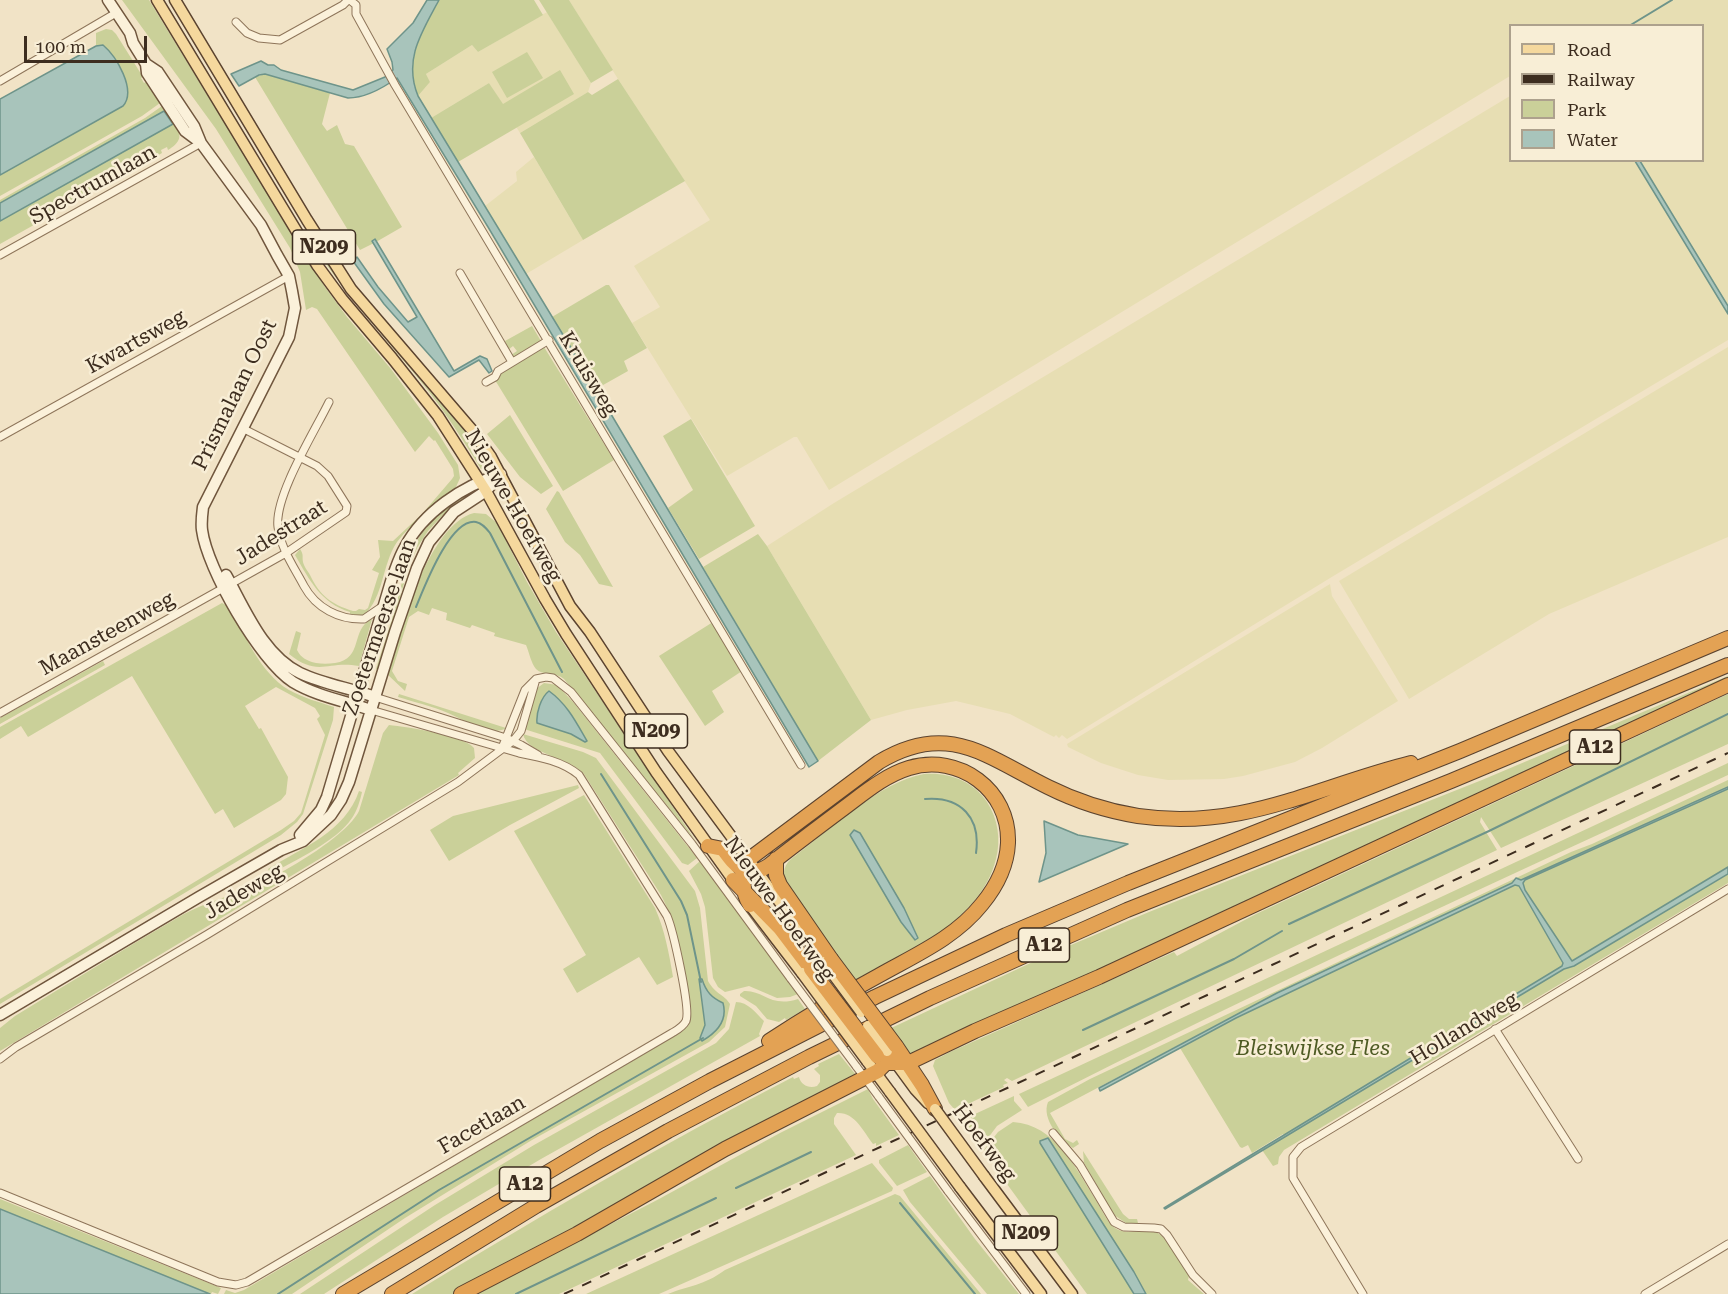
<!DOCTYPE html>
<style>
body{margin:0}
#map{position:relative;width:1728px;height:1294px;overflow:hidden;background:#f1e3c6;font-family:"Roboto Serif",serif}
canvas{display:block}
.legend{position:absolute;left:1509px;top:24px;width:195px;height:138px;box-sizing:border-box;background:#f8eed6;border:2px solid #ada18d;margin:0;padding:8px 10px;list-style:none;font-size:18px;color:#3d2d1f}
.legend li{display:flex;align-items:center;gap:12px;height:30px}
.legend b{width:30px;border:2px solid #ada18d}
.scale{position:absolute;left:24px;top:36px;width:123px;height:27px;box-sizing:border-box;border:3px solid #3d2d1f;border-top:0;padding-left:8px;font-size:18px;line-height:21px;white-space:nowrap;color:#3d2d1f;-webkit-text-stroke:4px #f8eed6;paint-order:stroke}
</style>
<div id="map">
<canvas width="1728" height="1294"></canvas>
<ul class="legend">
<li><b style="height:8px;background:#f5d89d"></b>Road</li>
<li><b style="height:8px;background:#3d2d1f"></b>Railway</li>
<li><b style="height:16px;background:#cad099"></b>Park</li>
<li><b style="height:16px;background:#a8c4bb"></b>Water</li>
</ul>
<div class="scale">100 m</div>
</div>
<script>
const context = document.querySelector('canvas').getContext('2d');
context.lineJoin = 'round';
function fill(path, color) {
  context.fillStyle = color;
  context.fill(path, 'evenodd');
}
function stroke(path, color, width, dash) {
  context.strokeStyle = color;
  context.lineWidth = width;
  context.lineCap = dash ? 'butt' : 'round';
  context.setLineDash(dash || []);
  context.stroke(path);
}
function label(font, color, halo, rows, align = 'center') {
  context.font = font + ' "Roboto Serif",serif';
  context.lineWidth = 5;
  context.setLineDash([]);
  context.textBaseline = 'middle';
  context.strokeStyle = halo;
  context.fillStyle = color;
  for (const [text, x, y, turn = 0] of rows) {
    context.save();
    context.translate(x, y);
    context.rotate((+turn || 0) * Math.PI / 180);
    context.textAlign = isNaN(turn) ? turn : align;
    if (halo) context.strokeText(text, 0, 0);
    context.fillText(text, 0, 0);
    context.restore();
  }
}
fill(new Path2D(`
 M569,0H1728V306L1640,161L1702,160V26H1510V76L829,490L797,437H794L727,476L632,323L660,307L634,266L710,220L618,79Z
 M547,12L591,83L588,92L520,133L489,83L431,118L418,96L430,82L426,74L472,45L478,52Z
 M1510,96V160L1635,161L1728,314V340L1335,575L1067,739L1062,735L1059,738L1056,735L1054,737L1010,714L956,701L907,710L871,720L767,546L834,503Z
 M534,157L583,240L526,274L485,206L517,181L516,172Z
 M1728,347V537L1549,614L1409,699L1339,581Z
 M1330,584L1332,596L1398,701L1322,748L1295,762L1243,776L1224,779L1168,780L1138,775L1101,763L1068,747L1067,744Z`), '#e7deb3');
fill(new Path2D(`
 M122,0H149L325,287L347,317L391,369L438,433L458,465L460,478L456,487C438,507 413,520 397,542C382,564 384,597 364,615H350V612C321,603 310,581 295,555L300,549C304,555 302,556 303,562C304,567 308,571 310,575C320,596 331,604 353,611H356L359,609L365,610L368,608L379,573L372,570L380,557L378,540L393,541L422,514L452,479L454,476L453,469L435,440L434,441L429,436L415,452L317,309L312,307L306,310L300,272L290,248L216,129Z
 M439,0H534L543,15L478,52L472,45L426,74L430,82L418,96C403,59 422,32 439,0Z
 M539,0H569L613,70L591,83Z
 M106,29L112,30L116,34L143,77L141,78L144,83L146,82L160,103L142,116L0,196V175L126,102L103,45L96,46V33Z
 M527,52L543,78L507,98L492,72Z
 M560,70L574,94L458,162L431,118L489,83L503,104Z
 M265,74L330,93L322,124L327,131L337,125L345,144L354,146L402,227L376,242L375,239L372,241L374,243L360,250L255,77Z
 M618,79L685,181L583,240L520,133L588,92L592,95Z
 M162,106L164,111L0,203V200L145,118Z
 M173,124C184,135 180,143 168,150L167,147L161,150L162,153L0,244V221Z
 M310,233L464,428L487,459L488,468L481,469C463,440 444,410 422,383C381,332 341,291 307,235Z
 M606,285H609L647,348L624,361L628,371L596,389L552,317Z
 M532,326L541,341L514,357L511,355L517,351L513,346L508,350L505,341Z
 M544,347L614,460L563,491L495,380L500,373Z
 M510,415L553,486L541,494L520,477L487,434Z
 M691,419L755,526L699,559L668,508L693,490L663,436Z
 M473,490L474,492L442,516L428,531L417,548L409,567L378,670L376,669C384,644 393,618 399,593C403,581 404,568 409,556C421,527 446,506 473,490Z
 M557,491L559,492L613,587L599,584L580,555L565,542L546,509Z
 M474,513L486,514L497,523L527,582L556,632L697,843L564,679C556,672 543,676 536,669C531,663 529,652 526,645L494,636L495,633L472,625L470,628L446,620L447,613L432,608L429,615L418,611L409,617L392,671L398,681L407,684L405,691L387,674C398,633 429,524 474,513Z
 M758,534L767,546L871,720L818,761L703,567Z
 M222,603L228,606C246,635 259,672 289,690C303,698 319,702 334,707L333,720L303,814L297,822L281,835L0,1004V999L281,830L294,821L301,813L325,735L317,719L320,716L315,708L276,687L245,706L259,729L261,728L288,777L286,794L281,800L234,828L223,809L215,814L132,676L28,737L21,726L0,739V727Z
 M372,619L359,666C327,660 319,678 289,654L296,631L301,633L297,650C301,658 307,661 316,663C322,664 328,664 335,663C364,659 350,629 372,619Z
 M713,622L742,671L712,691L724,712L705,726L659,656Z
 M103,661L105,665L0,724V718Z
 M1728,676V680L909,1058L889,1029L1052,953L1149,912L1482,780Z
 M544,683L557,685L574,703L697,858L688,865L682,863L600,753L524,729L536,689Z
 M399,694L506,728L505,729C486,736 465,720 448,713C432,706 414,702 398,697Z
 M1728,694V744L1501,848L1481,817L1480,822L1497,850L1012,1081L1007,1078L1004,1080L1008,1083L1003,1085L1004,1087L955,1110L949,1103L933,1066L935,1060L950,1052L1174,952L1177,956L1256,914Z
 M389,725C407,727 463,735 474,748L475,758L458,773L459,775L0,1051V1028L15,1016C71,982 127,947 184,914C207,902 233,895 256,885C283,873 346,837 359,811L383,733Z
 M523,734L583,752L596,758L695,891L700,908L708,981C716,995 724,994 730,1004L725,1027L709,1042L532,1140L405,1218L292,1294H224L226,1290L235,1293L244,1290L682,1031L689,1025L691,1015C684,973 681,933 661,895L584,774C569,757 527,754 523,734Z
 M1728,763V775C1493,883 1258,990 1028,1107L1019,1094Z
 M924,774C949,772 973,781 987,802C998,819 1001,839 996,859C980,922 907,952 856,982L786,886C783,876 782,867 791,859C827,832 879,782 924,774ZM858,831L904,908L918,938L915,940L901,922L850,835Z
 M1728,780V787L1521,880L1516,878L1571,852L1592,844Z
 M578,785L579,788L510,825L449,861L430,830L453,816Z
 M1728,789V883L1284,1150L1279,1157L1278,1164L1273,1166L1262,1150L1285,1136L1283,1134L1252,1153L1248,1145L1242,1148L1240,1147L1180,1048L1221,1026V1024L1519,882Z
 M359,791L362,792C360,801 357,811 352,818C336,842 295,860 271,874L268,869C303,847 345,832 359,791Z
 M584,795L655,908C665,931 669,953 673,977L657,985L639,957L577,993L563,969L586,955L514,831Z
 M700,861L788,981L798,994L790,997L777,998L749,986L725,992L718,987L713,978L705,907L701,894L689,871Z
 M1514,879L1512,883L1277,993L1050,1113L1065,1139L1073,1143L1077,1140L1079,1144L1073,1148C1060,1140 1041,1119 1048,1102L1090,1079Z
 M744,991C764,990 770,1008 798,999L805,1009L786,1020L785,1018L779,1022L767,1019L756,1006L740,996V994Z
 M736,1002C748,1002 756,1013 764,1021L759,1034L760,1036L541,1159L443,1217L324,1294H300L435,1205L534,1145L716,1043L729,1029Z
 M839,1054L856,1075L709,1150L612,1206L580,1228L455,1294H412C537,1218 662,1144 793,1077L794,1079L799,1077C801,1085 809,1089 817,1086L820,1082V1075L814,1069L819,1066L818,1064Z
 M868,1089L873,1099L899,1135L876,1146V1143L873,1144C863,1131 855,1112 837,1113L834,1118V1124L856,1155L559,1294H476L659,1199L780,1133Z
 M1014,1096V1101L1022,1110L997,1126L982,1146L962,1120Z
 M1013,1122C1055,1124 1077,1170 1097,1202C1102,1210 1107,1222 1115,1228C1127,1236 1139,1229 1152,1231C1167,1233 1181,1263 1189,1276L1188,1280L1204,1294H1146L1134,1272L1048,1138L1044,1139L1041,1143L1134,1294H1087L999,1173L1000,1172L984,1150L998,1132Z
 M908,1145L927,1172L897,1186L879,1163V1160Z
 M1083,1151L1123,1214L1129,1219H1137L1138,1223H1126L1114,1215L1084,1163Z
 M872,1163L893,1188L892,1191L659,1294H586Z
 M930,1176L975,1239L1019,1294H987L910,1202L903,1190Z
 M895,1194L900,1196L981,1294H668C690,1285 703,1286 725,1270Z
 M0,1199L221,1288L218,1294L212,1292L211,1294H0Z`), '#cad099');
const water = new Path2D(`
 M427,0H439C422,32 403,59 418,96L596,389L818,761L809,767L488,227L397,78C383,88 366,98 348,98L265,74L259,75L239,86L231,74L261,61L268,65H274L281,70L353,90L385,77L393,70L392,62L387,49L413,23Z
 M103,45C116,56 137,90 123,106L0,175V99L96,46Z
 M164,111L173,124L0,221V203Z
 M1635,161H1640L1728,306V314Z
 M375,239L454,371L480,356L487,359L492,371L489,373L479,360L449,377L384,304L353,261L357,257L378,287L408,322L417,317L372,241Z
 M549,691C567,704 576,722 587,741L585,742L571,734L537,723C536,713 541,697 549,691Z
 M1728,787V789L1525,880L1523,883L1525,890L1572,961L1728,867V874L1574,966L1564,969L1165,1209L1164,1208L1562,966L1563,963L1519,886L1515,885L1236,1018L1100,1091L1099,1088L1277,993L1512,883L1516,878L1521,880Z
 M1044,821L1078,835L1128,844L1039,882L1046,853Z
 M854,830L860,833L904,908L918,938L915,940L901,922L850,835Z
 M699,979H702C706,992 712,998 723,1003C728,1021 716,1033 702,1041L700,1038L705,1025Z
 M1048,1138L1134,1272L1146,1294H1134L1040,1143V1141Z
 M0,1209L210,1294H0Z`);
fill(water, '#a8c4bb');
stroke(water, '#6e948a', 1.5);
stroke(new Path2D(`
 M1629,26L1672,0
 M416,607C424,588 450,518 476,522C482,523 486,528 490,533L562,672
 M601,774L681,901L687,915L701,982
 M925,799C961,796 981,818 976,853
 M1289,924L1489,831L1728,714
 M1083,1030L1234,959L1282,931
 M736,1188L811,1152
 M900,1203L975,1294
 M278,1294L439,1190L703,1038
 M516,1294L716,1198`), '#6e948a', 2);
const street = new Path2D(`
 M350,0L356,5V14L395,85L801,765
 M236,22L247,33L259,38L280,40L343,5L348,0
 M0,81L116,13
 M0,255L201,143
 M460,273L512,362
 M486,382L495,377L498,371L549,340
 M329,402C315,431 274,496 278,527C281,549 294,567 304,586C316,608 339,620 364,619L383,606
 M0,437L289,276
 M375,697L506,738L521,745L538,755
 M0,713L286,553L346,512L347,506L328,476L317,466L242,428
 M502,748L525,690L536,679L546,677L553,678L571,692L692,844L791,979
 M1495,1029L1578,1159
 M0,1059L16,1047L208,934L458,782L513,741L521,731L536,679
 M856,1066L879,1097
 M1053,1133L1080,1165L1114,1222L1124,1227L1154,1228L1161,1229L1167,1235L1193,1275L1212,1294
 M948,1191L1026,1294
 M0,1193L218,1282L236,1285L247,1282L672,1033C677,1030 683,1027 686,1021C691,1009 673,930 667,916L579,775C562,761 540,757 519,753L371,710
 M1363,1294L1293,1178V1157L1301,1147L1728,889
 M1645,1294L1728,1244`);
const secondary = new Path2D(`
 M108,0L130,33L133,43L146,64L158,72L194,126L201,143L261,225L277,255L289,276L292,291L295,308L289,337L203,507C202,515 201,522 202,530C207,569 260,661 293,682C316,696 345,701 371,710
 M146,64L147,73L185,131L201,143
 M226,575C245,609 263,655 300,673C323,684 350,688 375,697
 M300,835L321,810L327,797L392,578C396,568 399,557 405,547C423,513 463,485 500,475
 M0,1015L199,897L281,850L303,841L331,815L341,800L349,782L395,632L417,568L429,542L454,512L486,491L501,474`);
const primary = new Path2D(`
 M157,0L317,265L342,299L392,358L438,416L486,491L545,599L566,634L656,772L736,884
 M175,0L307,220L351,289L472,430L491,457L570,606L590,632L668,751L824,962
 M746,900L802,973
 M893,1059L915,1089L928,1103
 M867,1061L890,1092
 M984,1176L1072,1294
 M960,1187L1041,1294`);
const highway = new Path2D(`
 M708,846L723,849C736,867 746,880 768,866C792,847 816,829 840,811C862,795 883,776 909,768C959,753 1010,790 1008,843C1007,866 996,887 982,904C955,938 915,955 878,976C841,996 804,1018 769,1041
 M776,859V875L780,885L831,959
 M733,880L780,928L811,969
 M750,905C740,890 744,877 748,860L879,762C948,720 987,757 1048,787C1076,801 1107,811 1138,816C1242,831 1315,787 1411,763
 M896,1046L922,1085L935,1109
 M877,1056L890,1063H908L975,1031L1099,977L1728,685
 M343,1294L600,1141L710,1081L875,997L1006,935L1128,883L1460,751L1728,638
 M392,1294L536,1206L668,1131L809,1057L930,998L1127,910L1451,781L1728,665
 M461,1294L577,1234L725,1149L878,1071L884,1065L888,1054`);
stroke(street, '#8e755a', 9);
stroke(secondary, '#70563d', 13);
stroke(primary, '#5b432f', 13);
stroke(highway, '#5b432f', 16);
stroke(street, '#fbf1da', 7);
stroke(secondary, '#fbf1da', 10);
stroke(primary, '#f5d89d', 10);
stroke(highway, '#e3a254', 14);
stroke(new Path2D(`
 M564,1294L1728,753`), '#3d2d1f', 2, [10, 10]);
const streetBridge = new Path2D(`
 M791,979L856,1066
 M879,1097L948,1191`);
const primaryBridge = new Path2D(`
 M824,962L861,1012
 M802,973L867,1061
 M868,1026L887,1051
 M890,1092L960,1187
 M935,1109L984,1176`);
const highwayBridge = new Path2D(`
 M831,959L896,1046
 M811,969L877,1056`);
stroke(streetBridge, '#8e755a', 9, []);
stroke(primaryBridge, '#5b432f', 13, []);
stroke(highwayBridge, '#5b432f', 16, []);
stroke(streetBridge, '#fbf1da', 7);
stroke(primaryBridge, '#f5d89d', 10);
stroke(highwayBridge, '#e3a254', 14);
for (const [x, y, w] of [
 [324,247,63],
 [656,731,63],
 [1595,747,51],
 [1044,945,51],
 [525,1184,51],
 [1026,1233,63]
]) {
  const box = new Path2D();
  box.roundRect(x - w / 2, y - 17, w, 34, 4.5);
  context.fillStyle = '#f8eed6';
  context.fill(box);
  stroke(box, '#3d2d1f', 1.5);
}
label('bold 20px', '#3d2d1f', null, [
 ["N209",324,247],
 ["N209",656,731],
 ["A12",1595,747],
 ["A12",1044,945],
 ["A12",525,1184],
 ["N209",1026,1233]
]);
label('21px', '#3d2d1f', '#f8eed6', [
 ["Spectrumlaan",93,185,-29],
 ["Kwartsweg",136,342,-29],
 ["Kruisweg",588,374,59],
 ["Prismalaan Oost",235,395,-64],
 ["Nieuwe Hoefweg",513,506,60],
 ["Jadestraat",281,533,-32],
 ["Zoetermeerse laan",380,627,-71],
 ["Maansteenweg",107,634,-29],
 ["Jadeweg",244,892,-31],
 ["Nieuwe Hoefweg",779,909,54],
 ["Hollandweg",1464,1029,-31],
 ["Facetlaan",482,1125,-30],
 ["Hoefweg",984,1143,53]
]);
label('italic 21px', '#4e5b24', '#f8eed6', [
 ["Bleiswijkse Fles",1313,1049]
]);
</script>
